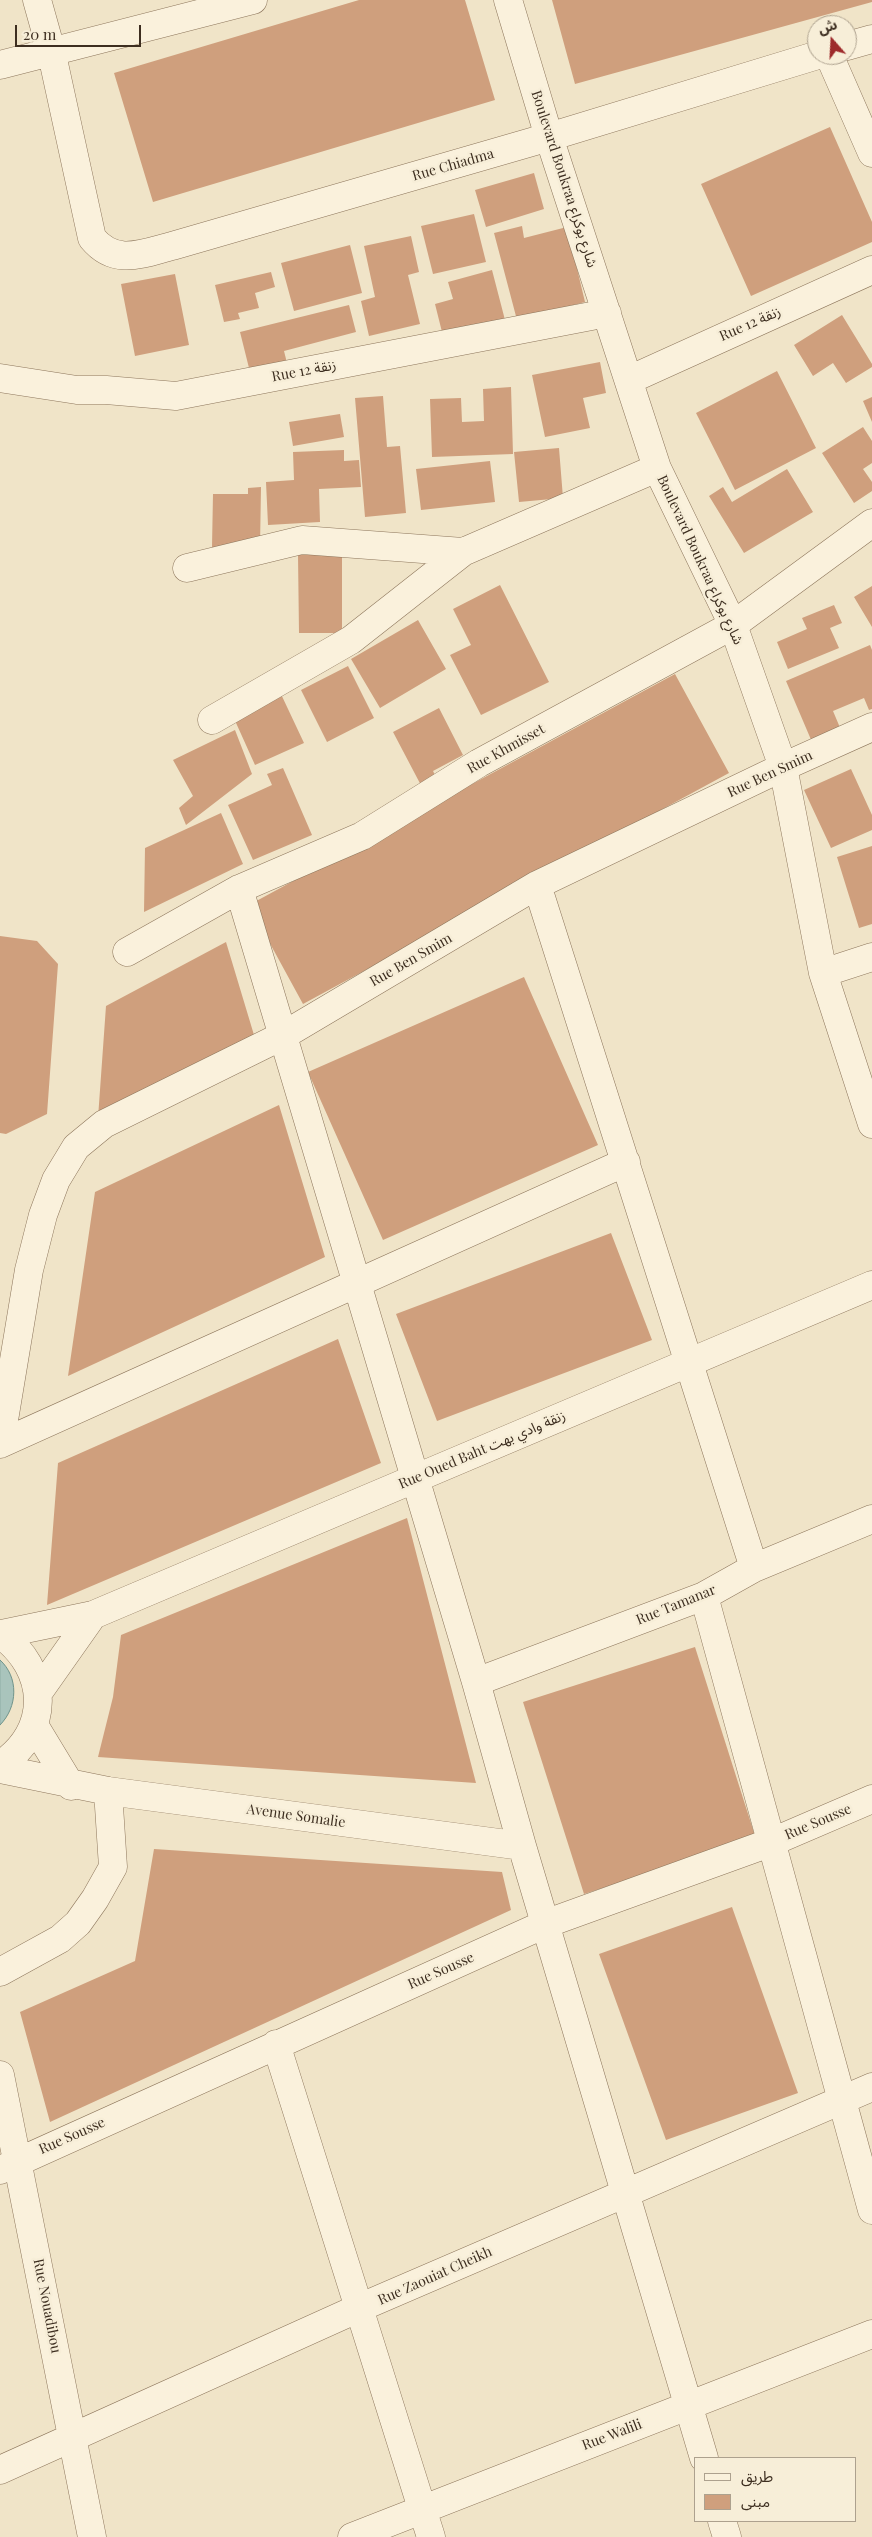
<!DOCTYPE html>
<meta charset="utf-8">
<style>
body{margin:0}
#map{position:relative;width:872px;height:2537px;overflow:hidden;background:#f0e4c8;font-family:"Playfair Display","Noto Sans Arabic",serif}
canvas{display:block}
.legend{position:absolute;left:694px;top:2457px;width:162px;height:65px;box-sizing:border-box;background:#f7eed8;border:1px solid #ada18e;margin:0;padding:6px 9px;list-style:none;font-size:15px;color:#3d2e20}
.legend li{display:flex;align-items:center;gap:10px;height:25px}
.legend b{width:25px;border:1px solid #ada18e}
.north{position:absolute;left:807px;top:15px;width:50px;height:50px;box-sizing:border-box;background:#f7eed8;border:1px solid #ada18e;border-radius:50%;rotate:341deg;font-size:14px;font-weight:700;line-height:20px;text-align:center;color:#3d2e20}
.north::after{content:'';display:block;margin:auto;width:18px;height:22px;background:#9e2a2b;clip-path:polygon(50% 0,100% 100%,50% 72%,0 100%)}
.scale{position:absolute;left:15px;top:25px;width:126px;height:22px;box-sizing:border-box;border:2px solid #3d2e20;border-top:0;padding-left:6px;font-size:15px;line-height:18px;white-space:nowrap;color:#3d2e20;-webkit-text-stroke:4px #f7eed8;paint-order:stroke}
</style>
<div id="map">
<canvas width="872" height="2537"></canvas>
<ul class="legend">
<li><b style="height:6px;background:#faf1dc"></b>طريق</li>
<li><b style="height:14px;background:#cf9f7d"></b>مبنى</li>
</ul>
<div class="north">ش</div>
<div class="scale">20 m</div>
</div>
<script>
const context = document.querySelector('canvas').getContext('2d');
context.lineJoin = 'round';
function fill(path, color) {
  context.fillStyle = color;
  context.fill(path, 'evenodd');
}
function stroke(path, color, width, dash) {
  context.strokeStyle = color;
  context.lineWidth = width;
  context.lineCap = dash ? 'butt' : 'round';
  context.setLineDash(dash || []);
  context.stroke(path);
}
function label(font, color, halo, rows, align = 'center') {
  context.font = font + ' "Playfair Display","Noto Sans Arabic",serif';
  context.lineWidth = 5;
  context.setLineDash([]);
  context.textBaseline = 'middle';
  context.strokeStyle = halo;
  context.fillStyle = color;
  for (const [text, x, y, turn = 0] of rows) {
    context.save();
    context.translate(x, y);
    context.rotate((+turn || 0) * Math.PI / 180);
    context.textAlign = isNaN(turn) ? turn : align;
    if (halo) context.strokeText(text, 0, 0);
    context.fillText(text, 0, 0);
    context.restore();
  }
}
const water = new Path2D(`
 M0,1660C19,1677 18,1707 0,1725Z`);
fill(water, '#a9c4bc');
stroke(water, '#6f938a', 1);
fill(new Path2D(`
 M359,0H465L495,100L153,202L114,73Z
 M552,0H872V2L575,84Z
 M830,127L872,222V242L751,296L701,184Z
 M534,173L544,209L486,227L475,190Z
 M474,214L486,262L433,274L421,226Z
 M522,226L524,238L567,227L585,302L517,320L494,233Z
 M411,236L419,272L408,275L420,324L369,336L361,301L375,297L364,246Z
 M350,245L362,293L294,311L281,263Z
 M492,270L505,320L443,336L435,304L453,299L448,282Z
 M271,272L275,287L255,293L259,308L238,313L240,319L224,322L215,285Z
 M175,274L189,345L135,356L121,284Z
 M349,305L356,332L284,351L287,363L250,372L240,332Z
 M842,315L872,364V367L846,383L833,363L813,376L794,345Z
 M600,362L606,393L583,398L590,428L545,437L532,375Z
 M777,371L816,448L735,490L696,413Z
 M511,387L513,454L432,457L430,399L461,398L462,422L484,421L483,389Z
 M383,396L387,447L400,446L406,513L365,517L355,398Z
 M872,397V422L863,401Z
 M340,414L344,437L293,446L289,422Z
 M863,427L872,441V463L863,469L872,482V491L854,503L822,453Z
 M559,448L563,498L519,502L514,452Z
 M344,450V461L359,460L361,487L319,489L320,522L268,525L266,482L294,480L293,452Z
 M490,461L495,502L421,510L416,469Z
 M787,469L813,512L744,553L709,496L723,487L732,502Z
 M261,487L260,547H212L213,494H248V488Z
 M342,554V633H299L298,555Z
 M500,585L549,682L481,715L450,655L471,645L453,609Z
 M872,586V627L854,597Z
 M834,605L842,623L830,628L839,648L788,669L777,642L807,629L802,618Z
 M418,620L446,669L380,708L351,659Z
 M870,645L872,650V709L869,710L864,698L833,711L841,730L812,742L786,681Z
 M348,666L374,718L327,742L301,690Z
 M675,674L729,773L303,1004L249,905Z
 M280,692L304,743L255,765L232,714Z
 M439,708L463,755L433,771L439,783L424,791L393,732Z
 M235,730L252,774L186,825L179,808L193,796L173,760Z
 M283,768L312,835L253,860L228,805L272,785L267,774Z
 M851,769L872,815V830L831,848L804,790Z
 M221,813L243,864L144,912L145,848Z
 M872,846V924L859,928L837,857Z
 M0,936L37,941L58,964L47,1114L6,1134L0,1133Z
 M226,942L254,1035L98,1118L106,1006Z
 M524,977L598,1145L383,1240L308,1072Z
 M279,1105L325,1257L68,1376L95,1192Z
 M611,1233L652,1340L437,1421L396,1314Z
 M338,1339L381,1463L47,1605L58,1463Z
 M407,1518L476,1783L98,1757L113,1697L121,1635Z
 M695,1647L756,1839L584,1894L523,1702Z
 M154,1849L502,1872L511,1910L50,2122L20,2012L135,1961Z
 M732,1907L798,2093L666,2140L599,1954Z`), '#cf9f7d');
const minor = new Path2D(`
 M37,0L51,50L92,238C115,266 141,254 172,246L549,137L818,55
 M508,0L549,137L657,468L733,625L783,767L823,973L872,1124
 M847,46L872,39
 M829,55L872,153
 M0,65L253,0
 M0,378L77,390H106L176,396L607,313
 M629,380L872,270
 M187,568L302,540L463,552
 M212,720L351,640L463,552L657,468
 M537,885L754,1568
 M239,889L476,1682L522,1846L704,2458
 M127,952L239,889L362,836L479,763L733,625L872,523
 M823,973L872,957
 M0,1444L29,1270L43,1215L56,1180L76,1147L104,1124L284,1035L537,885L783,767L872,727
 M0,1444L626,1162
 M704,1596L872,2210
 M0,1634C49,1669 52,1731 0,1765
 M1,1634L93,1615L872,1285
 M476,1682L704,1596L754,1568L872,1519
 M38,1693L93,1615
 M34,1725L71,1786
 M0,1769L108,1791L522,1846
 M0,1972L60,1939L78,1923L95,1899L113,1867L108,1791
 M276,2044L431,2537
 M0,2075L92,2537
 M0,2170L545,1924L772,1842L872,1799
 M0,2470L359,2308L872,2087
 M722,2521L727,2537
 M352,2537L872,2334`);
stroke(minor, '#8d765c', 29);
stroke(minor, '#faf1dc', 28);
label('14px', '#3d2e20', '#f7eed8', [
 ["Rue Chiadma",453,165,-16],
 ["Boulevard Boukraa شارع بوكراع",564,179,72],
 ["Rue 12 زنقة",750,324,-24],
 ["Rue 12 زنقة",304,371,-11],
 ["Boulevard Boukraa شارع بوكراع",700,560,65],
 ["Rue Khmisset",506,749,-29],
 ["Rue Ben Smim",770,774,-25],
 ["Rue Ben Smim",411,960,-30],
 ["Rue Oued Baht زنقة وادي بهت",482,1450,-23],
 ["Rue Tamanar",676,1605,-22],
 ["Avenue Somalie",296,1816,8],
 ["Rue Sousse",818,1822,-23],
 ["Rue Sousse",441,1971,-24],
 ["Rue Sousse",72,2136,-24],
 ["Rue Zaouiat Cheikh",435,2276,-24],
 ["Rue Nouadibou",47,2306,79],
 ["Rue Walili",612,2435,-21]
]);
</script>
